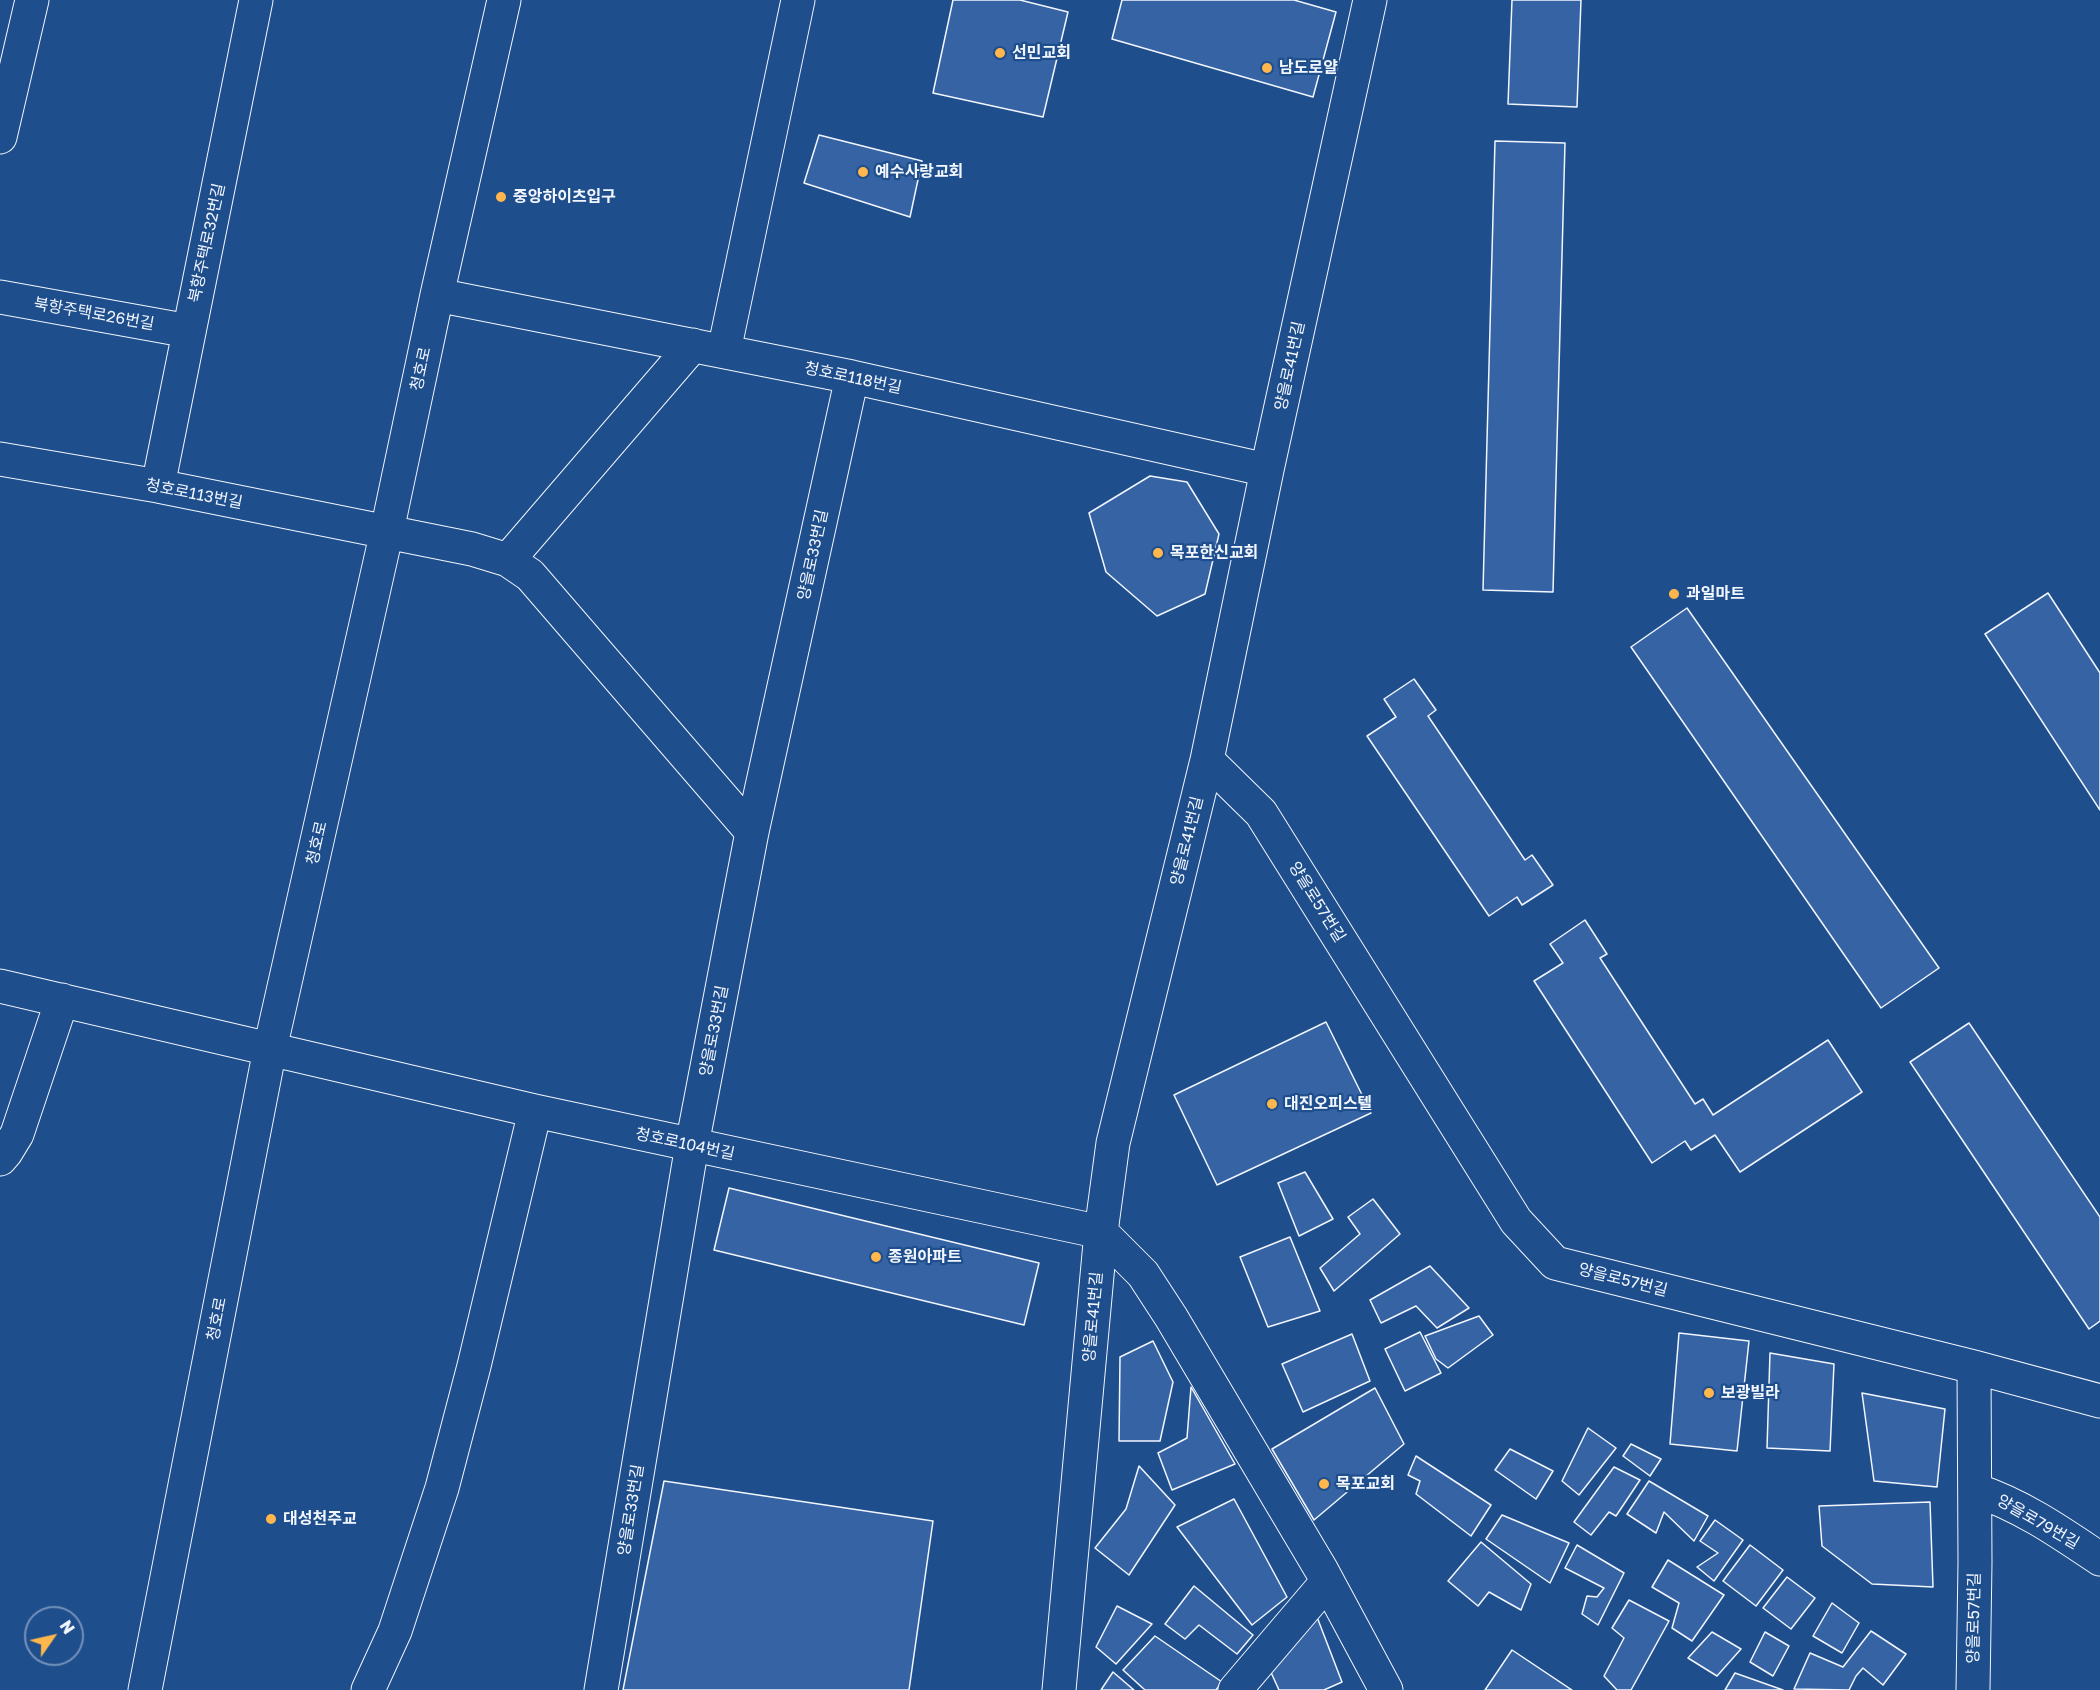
<!DOCTYPE html>
<meta charset="utf-8">
<style>
body{margin:0}
#map{position:relative;width:2100px;height:1690px;overflow:hidden;background:#1f4e8c;font-family:"Golos Text",sans-serif}
canvas{display:block}
.north{position:absolute;left:24px;top:1606px;width:60px;height:60px;box-sizing:border-box;background:#1f4e8c;border:2px solid #7391ba;border-radius:50%;rotate:56deg;font-size:16px;font-weight:700;line-height:24px;text-align:center;color:#f2f6ff}
.north::after{content:'';display:block;margin:auto;width:21px;height:27px;background:#ffb74d;clip-path:polygon(50% 0,100% 100%,50% 72%,0 100%)}
</style>
<div id="map">
<canvas width="2100" height="1690"></canvas>
<div class="north">N</div>
</div>
<script>
const context = document.querySelector('canvas').getContext('2d');
context.lineJoin = 'round';
function fill(path, color) {
  context.fillStyle = color;
  context.fill(path, 'evenodd');
}
function stroke(path, color, width, dash) {
  context.strokeStyle = color;
  context.lineWidth = width;
  context.lineCap = dash ? 'butt' : 'round';
  context.setLineDash(dash || []);
  context.stroke(path);
}
function label(font, color, halo, rows, align = 'center') {
  context.font = font + ' "Golos Text","Noto Sans KR",sans-serif';
  context.lineWidth = 4.5;
  context.setLineDash([]);
  context.textBaseline = 'middle';
  context.strokeStyle = halo;
  context.fillStyle = color;
  for (const [text, x, y, turn = 0] of rows) {
    context.save();
    context.translate(x, y);
    context.rotate((+turn || 0) * Math.PI / 180);
    context.textAlign = isNaN(turn) ? turn : align;
    if (halo) context.strokeText(text, 0, 0);
    context.fillText(text, 0, 0);
    context.restore();
  }
}
const building = new Path2D(`
 M953,0H1020L1068,12L1043,117L933,93Z
 M1122,0H1294L1336,12L1313,97L1112,39Z
 M1512,0H1581L1577,107L1508,104Z
 M819,135L922,161L910,217L804,183Z
 M1495,141L1565,143L1553,592L1483,590Z
 M1150,476L1187,482L1219,534L1205,594L1157,616L1106,572L1089,513Z
 M2048,593L2100,673V810L1985,634Z
 M1687,608L1939,968L1881,1008L1631,647Z
 M1414,679L1436,710L1428,716L1525,860L1532,855L1553,885L1522,905L1517,897L1489,916L1367,736L1396,717L1384,699Z
 M1585,920L1607,954L1600,958L1695,1104L1703,1099L1713,1115L1828,1040L1862,1092L1740,1172L1715,1135L1691,1150L1685,1141L1652,1163L1534,981L1563,963L1550,944Z
 M1326,1022L1371,1113L1217,1185L1174,1095Z
 M1969,1023L2100,1217V1321L2089,1329L1910,1062Z
 M1305,1172L1333,1219L1299,1236L1278,1183Z
 M729,1188L1039,1263L1024,1325L714,1250Z
 M1373,1199L1400,1234L1334,1291L1320,1268L1360,1234L1348,1217Z
 M1290,1237L1320,1311L1268,1327L1240,1257Z
 M1430,1266L1469,1308L1437,1328L1416,1306L1381,1323L1370,1300Z
 M1479,1316L1493,1335L1448,1368L1436,1359L1425,1336Z
 M1420,1332L1441,1373L1405,1391L1385,1349Z
 M1679,1333L1749,1341L1737,1451L1670,1444Z
 M1352,1334L1370,1381L1303,1412L1282,1364Z
 M1153,1341L1173,1382L1160,1441H1119L1120,1357Z
 M1770,1353L1834,1364L1830,1451L1767,1448Z
 M1191,1387L1235,1464L1172,1490L1158,1453L1187,1438Z
 M1375,1388L1404,1444L1314,1520L1272,1449Z
 M1862,1393L1945,1409L1937,1487L1874,1481Z
 M1588,1428L1616,1448L1579,1495L1562,1481Z
 M1631,1444L1661,1459L1650,1476L1623,1456Z
 M1510,1449L1553,1471L1536,1499L1495,1470Z
 M1416,1456L1491,1505L1471,1536L1416,1494L1420,1481L1408,1475Z
 M1139,1466L1175,1505L1129,1575L1095,1548L1126,1509Z
 M1614,1467L1640,1480L1616,1516L1609,1512L1591,1535L1574,1522Z
 M664,1481L933,1521L909,1690H623Z
 M1649,1481L1708,1516L1694,1541L1664,1512L1656,1533L1627,1514Z
 M1234,1499L1287,1597L1252,1625L1177,1527Z
 M1930,1502L1933,1587L1872,1584L1822,1546L1819,1506Z
 M1502,1515L1569,1543L1550,1583L1486,1539Z
 M1715,1520L1743,1540L1714,1581L1697,1567L1718,1553L1700,1541Z
 M1481,1542L1531,1584L1521,1610L1489,1592L1478,1606L1448,1581Z
 M1577,1545L1624,1573L1598,1625L1582,1614L1587,1596L1597,1597L1604,1588L1565,1568Z
 M1750,1545L1783,1570L1756,1606L1723,1581Z
 M1668,1560L1724,1595L1692,1641L1672,1628L1679,1603L1652,1587Z
 M1787,1577L1815,1598L1791,1629L1763,1608Z
 M1194,1586L1253,1635L1237,1654L1199,1625L1185,1639L1165,1624Z
 M1629,1600L1669,1621L1631,1690H1617L1604,1676L1624,1638L1612,1628Z
 M1832,1603L1859,1623L1842,1653L1813,1636Z
 M1117,1606L1152,1624L1116,1664L1096,1647Z
 M1317,1617L1342,1682L1324,1690H1279L1269,1668Z
 M1871,1631L1906,1654L1883,1685L1863,1668L1856,1676L1849,1690L1794,1689L1810,1653L1843,1667Z
 M1712,1632L1741,1649L1717,1676L1688,1658Z
 M1765,1632L1789,1646L1773,1676L1750,1662Z
 M1155,1636L1222,1682L1216,1690H1145L1123,1670Z
 M1512,1650L1572,1690H1485Z
 M1113,1672L1134,1690H1101Z
 M1735,1673L1783,1690H1725Z`);
fill(building, '#3563a3');
stroke(building, '#f2f6ff', 1.5);
const minor = new Path2D(`
 M0,137L32,0
 M437,295L852,377L1267,470
 M0,297L189,331
 M724,351L798,0
 M0,459L158,486L472,549L508,560L530,575L752,832
 M158,486L256,0
 M508,560L693,345
 M1207,760L1261,813L1516,1221L1555,1263L1974,1367L2100,1401
 M0,986L535,1111L1101,1232L1143,1274L1171,1317L1322,1571L1386,1690
 M0,1159L6,1152L17,1134L62,1000
 M1975,1490C2021,1505 2060,1532 2100,1559
 M145,1690L270,1049L387,531L437,295L504,0
 M368,1690L395,1631L442,1488L474,1366L535,1111
 M601,1690L692,1145L752,832L852,377
 M1059,1690L1101,1232L1113,1143L1207,760L1267,470L1370,0
 M1235,1690L1327,1582
 M1973,1690L1975,1563L1974,1367`);
stroke(minor, '#f2f6ff', 35);
stroke(minor, '#1f4e8c', 33);
for (const [x, y, r, color] of [
 [1000,53,6,"#ffb74d"],
 [1267,68,6,"#ffb74d"],
 [863,172,6,"#ffb74d"],
 [501,197,6,"#ffb74d"],
 [1158,553,6,"#ffb74d"],
 [1674,594,6,"#ffb74d"],
 [1272,1104,6,"#ffb74d"],
 [876,1257,6,"#ffb74d"],
 [1709,1393,6,"#ffb74d"],
 [1324,1484,6,"#ffb74d"],
 [271,1519,6,"#ffb74d"]
]) {
  const dot = new Path2D();
  dot.arc(x, y, r, 0, 2 * Math.PI);
  context.fillStyle = color;
  context.fill(dot);
  stroke(dot, '#1f4e8c', 2);
}
label('bold 16px', '#f2f6ff', '#1f4e8c', [
 ["선민교회",1012,53],
 ["남도로얄",1279,68],
 ["예수사랑교회",875,172],
 ["중앙하이츠입구",513,197],
 ["목포한신교회",1170,553],
 ["과일마트",1686,594],
 ["대진오피스텔",1284,1104],
 ["종원아파트",888,1257],
 ["보광빌라",1721,1393],
 ["목포교회",1336,1484],
 ["대성천주교",283,1519]
], 'left');
label('16px', '#f2f6ff', '#1f4e8c', [
 ["북항주택로32번길",207,243,-78],
 ["북항주택로26번길",94,314,10],
 ["양을로41번길",1290,366,-78],
 ["청호로",421,369,-78],
 ["청호로118번길",853,378,12],
 ["청호로113번길",194,494,11],
 ["양을로33번길",813,555,-78],
 ["양을로41번길",1187,841,-76],
 ["청호로",317,843,-77],
 ["양을로57번길",1317,902,58],
 ["양을로33번길",714,1031,-79],
 ["청호로104번길",685,1144,12],
 ["양을로57번길",1623,1280,14],
 ["양을로41번길",1093,1317,-85],
 ["청호로",217,1319,-79],
 ["양을로33번길",631,1510,-81],
 ["양을로79번길",2038,1522,30],
 ["양을로57번길",1974,1618,-89]
]);
</script>
